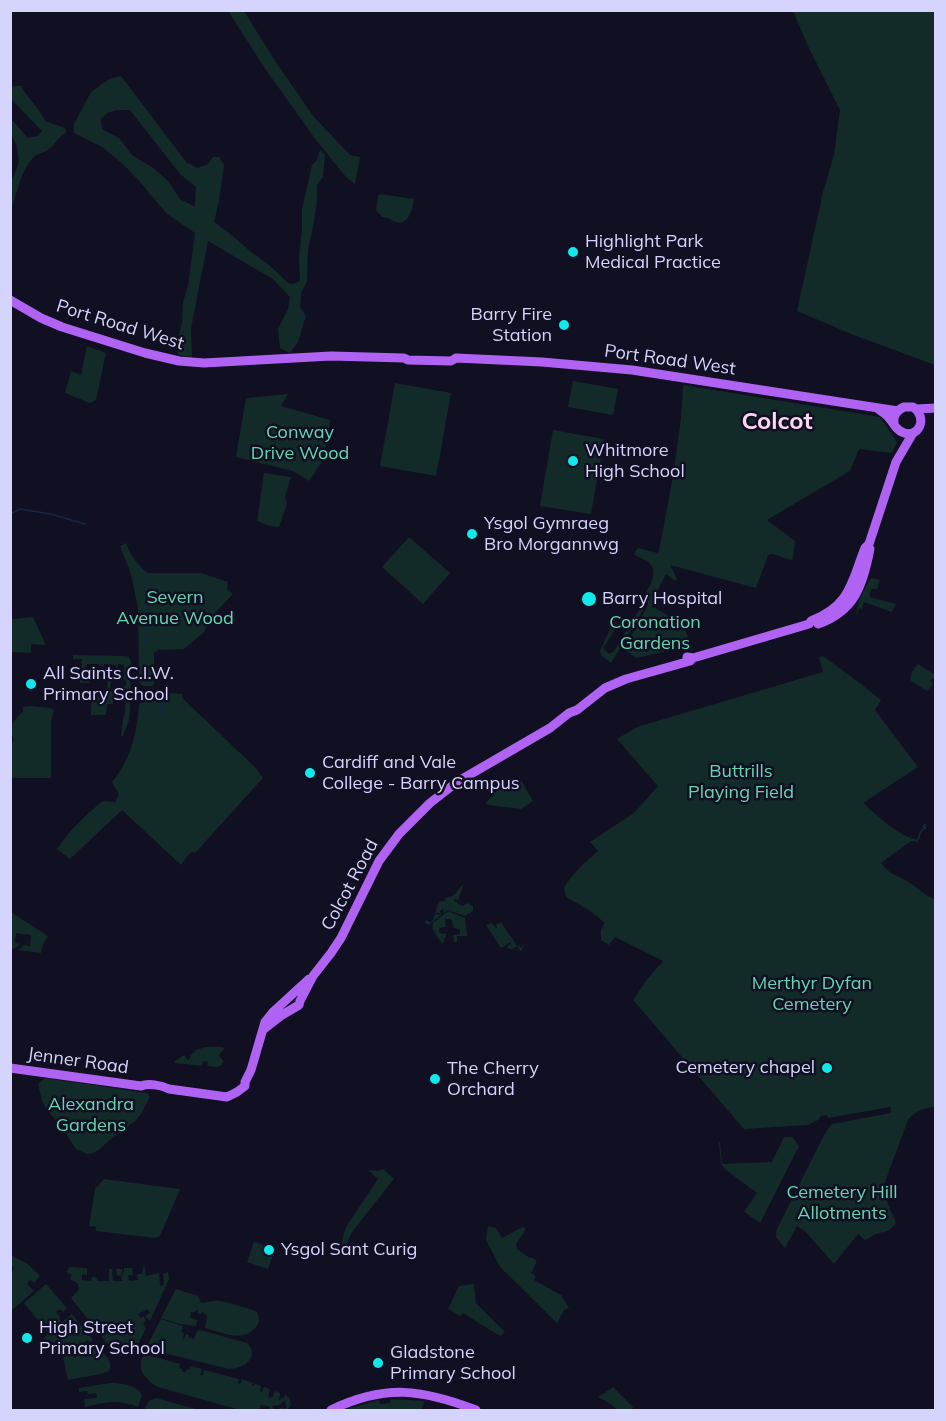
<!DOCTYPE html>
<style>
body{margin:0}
#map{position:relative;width:946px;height:1421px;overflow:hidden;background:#110f22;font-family:Mulish,sans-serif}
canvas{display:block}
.frame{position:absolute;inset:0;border:12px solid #d5d4fc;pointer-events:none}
</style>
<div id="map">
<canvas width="946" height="1421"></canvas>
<div class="frame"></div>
</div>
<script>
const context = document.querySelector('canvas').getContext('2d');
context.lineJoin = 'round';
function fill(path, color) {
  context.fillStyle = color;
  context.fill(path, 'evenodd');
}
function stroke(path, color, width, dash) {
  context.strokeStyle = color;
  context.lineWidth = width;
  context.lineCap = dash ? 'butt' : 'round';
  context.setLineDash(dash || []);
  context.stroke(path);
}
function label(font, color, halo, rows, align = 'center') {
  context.font = font + ' Mulish,sans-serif';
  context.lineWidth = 5;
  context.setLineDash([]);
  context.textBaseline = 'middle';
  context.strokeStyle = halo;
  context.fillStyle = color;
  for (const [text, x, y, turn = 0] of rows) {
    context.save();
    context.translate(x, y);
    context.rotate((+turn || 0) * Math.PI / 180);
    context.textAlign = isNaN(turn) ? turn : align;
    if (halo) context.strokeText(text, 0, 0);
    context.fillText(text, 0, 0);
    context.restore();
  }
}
fill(new Path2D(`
 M228,11H244L275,61L314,117L350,155L360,157L355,184L346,177L316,140L266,70Z
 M793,11H935V365L851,334L797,311L823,192L834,155L840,110L808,46Z
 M121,76L187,163L198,168L208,164L213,157H219L224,165L219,201L214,222L228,232L250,251L269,265L288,283L293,284L300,281L299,257L302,229V209L312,165L317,160L320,150L325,155L323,177L317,185V200L314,222L308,250L307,281L301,293L300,307L306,316L298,342L290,353L280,348L278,329L288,309L290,297L273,279L208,241L191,329L192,357L178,355L177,341L182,323L183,302L188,286L195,233L166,213L140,182L123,164L102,147L74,133V124L91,92L109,79ZM116,110H130L180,174L196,187L195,207L180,199L168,181L153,168L132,155L119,138L102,129L101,119L107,113Z
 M14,86H21C29,100 38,106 45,121L65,128L67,132C59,136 56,143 50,148C45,153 38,153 34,157C20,171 18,192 11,209V182L19,162L17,146L11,134V120L14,122L28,138L38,136L42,131L11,99V87Z
 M380,194L414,199C413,208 409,226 396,222C390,220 388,217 382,217L376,210L378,196Z
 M87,346L106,353L96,400L90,403L65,393L71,371L81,375Z
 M573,381L618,389L613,415L568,407Z
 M395,383L451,393L436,476L380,466Z
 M683,385L880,417L897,442L892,453L859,449L850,471L767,520L795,541L793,559L791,560L773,554L768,555L756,588L670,565L677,579L675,581L666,574L657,591L659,593L655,600L653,601V604L651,607C660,608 666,617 675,618L676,621L682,624L684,620L688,622L685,625L684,627L692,648L691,650L680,648L636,658L624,649L648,605V602L611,663L602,656L600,651C604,641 609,632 614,623H617V626L603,648L609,654L614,651L643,603L641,601C647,590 662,571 647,561C642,558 639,558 634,554L638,548L657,553L659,551L673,477L681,418Z
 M288,394L281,406L330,420L327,443L323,460L309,481L293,471L236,457L246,398Z
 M553,430L604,439L591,514L540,506Z
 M264,473L291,477L285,497L287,504L279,527L270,526L257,521Z
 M409,537L450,573L423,604L382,567Z
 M126,543C131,556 137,565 148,573H201L228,582L227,589L233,594L211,617L204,632L184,649L158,650L154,653V684L152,686H143L139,682L138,608L131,574L120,546Z
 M872,578L880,580L877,589H871L869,597L896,604L892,612L864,602L862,609L859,608L856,615V614L859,600L870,579Z
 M11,617L14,619L33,617L46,645L31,644V653L11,652Z
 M73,655L125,656L129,657L131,661L130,708L129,720L123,736H121L123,719L125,713L126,691H123V686H126V680L121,678L124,677V665L118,664V667H116V665L104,664V667L101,665L100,667L99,664H87L85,670L88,671V674H101V672L102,674L116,675V676L108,675L106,679H91L89,683H80V678H83L82,676H80V671H82V659H73Z
 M823,656L857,681L881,700L875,710L918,767L863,803C879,817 897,835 917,840L919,833L923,828L922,826L926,823V829C920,830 921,837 918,841L919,842L911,841L881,863C890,876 899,875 910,883C919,889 926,896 936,900L935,1106C925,1109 915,1110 908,1120L882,1190L896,1223C889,1231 889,1231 879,1233C874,1234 870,1238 865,1240L858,1234L834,1264L805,1231L797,1226L785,1248L776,1237V1231L819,1145L827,1130L832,1124L891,1113L890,1107L828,1118L827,1115L821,1116L818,1120L808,1125L744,1129L633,1000L648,978L663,961L615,937L609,945L601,940V930L605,923L589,910L566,897L564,888C572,873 586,862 598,851L590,842L634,813L658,786L617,739L637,727L823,672L819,657Z
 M918,664L935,675V681L933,678L930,680L933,684L927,691L910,680L912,672Z
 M108,677H113V680L111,681L110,691H113V697L116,698L113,699V704H107L106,715H91V690H96L99,693H102V690H107Z
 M174,693L182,694L183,699L256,768L263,778L195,853L192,852L188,855L181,865L122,810L70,859L57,849C70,830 85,815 103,801L115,802L119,794L112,782C131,759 137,733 139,704L144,702C150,691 162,694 174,693Z
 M29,706L51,708V709L54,710C53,714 51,719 51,724C51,741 51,759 51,777L50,778H11V746L14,739C7,728 14,719 23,712V707Z
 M521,780L533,801L521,809L489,805L486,803L501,786L503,788Z
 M464,884L458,900L455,899L454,901L457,902L458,904L463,906L467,903L473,906V911L465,916L448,910L444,913L443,908L440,911L441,915L429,925L425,923L426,920L430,922L429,923L432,922L435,914L440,915V913H435L440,900L441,902L446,900L444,898C458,897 455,890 464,884Z
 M448,911L465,918L467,936H457V942H454L453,935L460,934V929L454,928L451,919H445L446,927L439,928V933L446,934V937L444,938V942L442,944L432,928L433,923Z
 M11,912L48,936L42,946L41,953L18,950L24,945L30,946L31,935L16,933L15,943L20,944L14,949L11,948Z
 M501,922L517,946L524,942L519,946L520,948L524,944L521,952L517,946L511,950L510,948L508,949L507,946L510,944L512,947L510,942L505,946L501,941L504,946L501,948L486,925L492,923L496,928L497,927L496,925Z
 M205,1047H223L224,1049L219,1055L224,1062L222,1063V1065L217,1067L207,1066L208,1062L203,1061L202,1066L175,1063V1061L184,1055L188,1060L191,1057L190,1055L195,1052L194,1051Z
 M45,1078L147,1093L150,1097L141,1114L134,1122L113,1137L100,1149L93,1153L87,1154L76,1149L63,1129L47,1110L42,1101L38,1084Z
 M784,1137H792L799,1146L760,1223L744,1212L757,1193L726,1170L721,1164L719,1142H720L722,1164L772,1162Z
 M383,1169L394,1179L352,1232L346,1246L341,1244L346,1227L378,1179L368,1170L378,1171Z
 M104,1179L180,1189L160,1236L155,1238L96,1231V1227L89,1226L95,1189Z
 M488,1226L496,1228L502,1238L523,1227L526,1229L516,1244L517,1249L530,1258L531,1257L537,1261L531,1273L536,1276L534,1280L561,1295L569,1308L564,1310L557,1323L500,1267L486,1240Z
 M254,1242L275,1249L268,1269L247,1262Z
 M11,1255L28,1264L40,1276L34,1283L30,1280L27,1284L34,1291L11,1311V1272H12L14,1268L11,1265Z
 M70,1267L87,1268V1275L82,1274V1280L91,1281L92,1277L97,1278V1281H109V1269H112L113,1281H122L121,1275L117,1276L116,1269H122V1276H123L124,1268H132L133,1275H128L129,1281L138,1280L137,1274H142L143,1267H145L146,1276L159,1273L160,1286L164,1285L163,1274L168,1272L169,1279L150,1321L145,1316L150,1313L148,1309L138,1314L140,1318L144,1316L146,1321L143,1323L146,1328C139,1343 135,1355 117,1356L71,1298L79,1289L78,1284L70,1279L72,1275L66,1272Z
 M46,1284L67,1308L63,1312L60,1309L56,1312L60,1317L59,1319L62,1322L72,1314L93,1340L90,1343L87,1340L81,1345L87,1351L88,1350L90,1352L97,1347V1345C103,1353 114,1361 109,1371L100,1374L68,1380L63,1357L67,1356L65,1354L68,1351L61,1342L56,1347L51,1341L41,1348L40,1343L48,1333L24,1303Z
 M473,1284L474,1285L476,1303L505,1332L500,1336L463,1313L460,1316L448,1309L459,1286Z
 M176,1289L198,1296L201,1303C208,1303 212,1300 220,1301C231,1303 242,1307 253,1310L258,1313L259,1322C248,1345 224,1333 205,1328L207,1315L204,1314V1312H202L201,1314L197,1313L198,1311L196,1310L195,1312H191L190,1318L197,1320L196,1326L180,1324L161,1318Z
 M161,1319L183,1326L181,1332L184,1333L183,1341L186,1334L189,1335V1338L194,1339L197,1331L200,1330L247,1343C261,1357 243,1369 229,1369L152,1350L149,1345V1342Z
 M148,1355L180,1364L179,1368L183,1369L182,1371L185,1373L187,1369L189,1370L190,1366L202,1369L200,1375H203L204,1370L239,1379L238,1383L240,1384L242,1379L253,1383L252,1385L254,1386V1384L261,1386L260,1391L262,1392L264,1387L270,1389L268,1397L272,1398L275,1391L280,1393L279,1400H280L281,1398H284L285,1395L289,1397L291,1405L287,1410H278L282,1407L284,1409L287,1407L284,1401L279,1405L272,1406L274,1410H270V1407L261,1405L259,1410H240L158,1387L150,1382L143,1374L141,1368V1359L144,1356Z
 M110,1383C121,1383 137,1385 142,1395L138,1407L130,1404L129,1405C115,1398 100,1404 85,1407L84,1399L97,1398L96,1393L88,1394L87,1391L79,1392V1388Z
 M613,1387L633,1407L632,1410H617L611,1404L598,1397Z
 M156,1398L199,1410H144L149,1401Z
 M391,1399L425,1401L421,1410H345L364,1404L379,1400L380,1404L390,1403Z`), '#132b28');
stroke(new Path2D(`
 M10,514L20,509L51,514L85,524
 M146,645V578
 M159,695L161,714`), '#112944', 1.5);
stroke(new Path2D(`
 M10,300L41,318L62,327L145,353L179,361L204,363L331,356L404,358L408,360L451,361L456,358L542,362L632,370L898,411
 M878,409C882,412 886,414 889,418C894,423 895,429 902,432C918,440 929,418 913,407H904C897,410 893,416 894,423
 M916,409L936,408
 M818,624C855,611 863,585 870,549
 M687,657L693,658L809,624L811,621C851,605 851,583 865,548L869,544L896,462L913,433
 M264,1029L282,1015L299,1005L300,1001L313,976L331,953L341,938L379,861L399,834L430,803L457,782L550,728L569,713L577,710L605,688L626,679L690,661L693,658
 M10,1068L141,1086C148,1083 161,1085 169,1089L227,1097L237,1092L245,1086V1082L251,1070L265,1022L273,1012L309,979
 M331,1410C385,1384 422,1389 476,1410`), '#b063f3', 9);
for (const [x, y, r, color] of [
 [573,252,6,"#11e8ea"],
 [564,325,6,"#11e8ea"],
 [573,461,6,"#11e8ea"],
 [472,534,6,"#11e8ea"],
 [589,599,8,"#11e8ea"],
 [31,684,6,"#11e8ea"],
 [310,773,6,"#11e8ea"],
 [827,1068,6,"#11e8ea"],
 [435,1079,6,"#11e8ea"],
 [269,1250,6,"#11e8ea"],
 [27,1338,6,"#11e8ea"],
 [378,1363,6,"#11e8ea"]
]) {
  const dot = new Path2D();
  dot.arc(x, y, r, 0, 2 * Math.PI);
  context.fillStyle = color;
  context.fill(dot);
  stroke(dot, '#110f22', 2);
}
label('18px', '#d5d4fc', '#110f22', [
 ["Highlight Park",585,242],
 ["Medical Practice",585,263],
 ["Barry Fire",552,315,"right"],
 ["Station",552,336,"right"],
 ["Whitmore",585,451],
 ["High School",585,472],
 ["Ysgol Gymraeg",484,524],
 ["Bro Morgannwg",484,545],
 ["Barry Hospital",602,599],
 ["All Saints C.I.W.",43,674],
 ["Primary School",43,695],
 ["Cardiff and Vale",322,763],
 ["College - Barry Campus",322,784],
 ["Cemetery chapel",815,1068,"right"],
 ["The Cherry",447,1069],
 ["Orchard",447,1090],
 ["Ysgol Sant Curig",281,1250],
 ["High Street",39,1328],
 ["Primary School",39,1349],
 ["Gladstone",390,1353],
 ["Primary School",390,1374]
], 'left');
label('18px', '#d5d4fc', '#110f22', [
 ["Port Road West",120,325,17],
 ["Port Road West",670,360,8],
 ["Colcot Road",350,885,-62],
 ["Jenner Road",78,1061,8]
]);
label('18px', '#65d6b0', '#110f22', [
 ["Conway",300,433],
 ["Drive Wood",300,454],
 ["Severn",175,598],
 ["Avenue Wood",175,619],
 ["Coronation",655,623],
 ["Gardens",655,644],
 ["Buttrills",741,772],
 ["Playing Field",741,793],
 ["Merthyr Dyfan",812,984],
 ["Cemetery",812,1005],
 ["Alexandra",91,1105],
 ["Gardens",91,1126],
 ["Cemetery Hill",842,1193],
 ["Allotments",842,1214]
]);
label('bold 24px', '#fcd5f1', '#110f22', [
 ["Colcot",777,422]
]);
</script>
